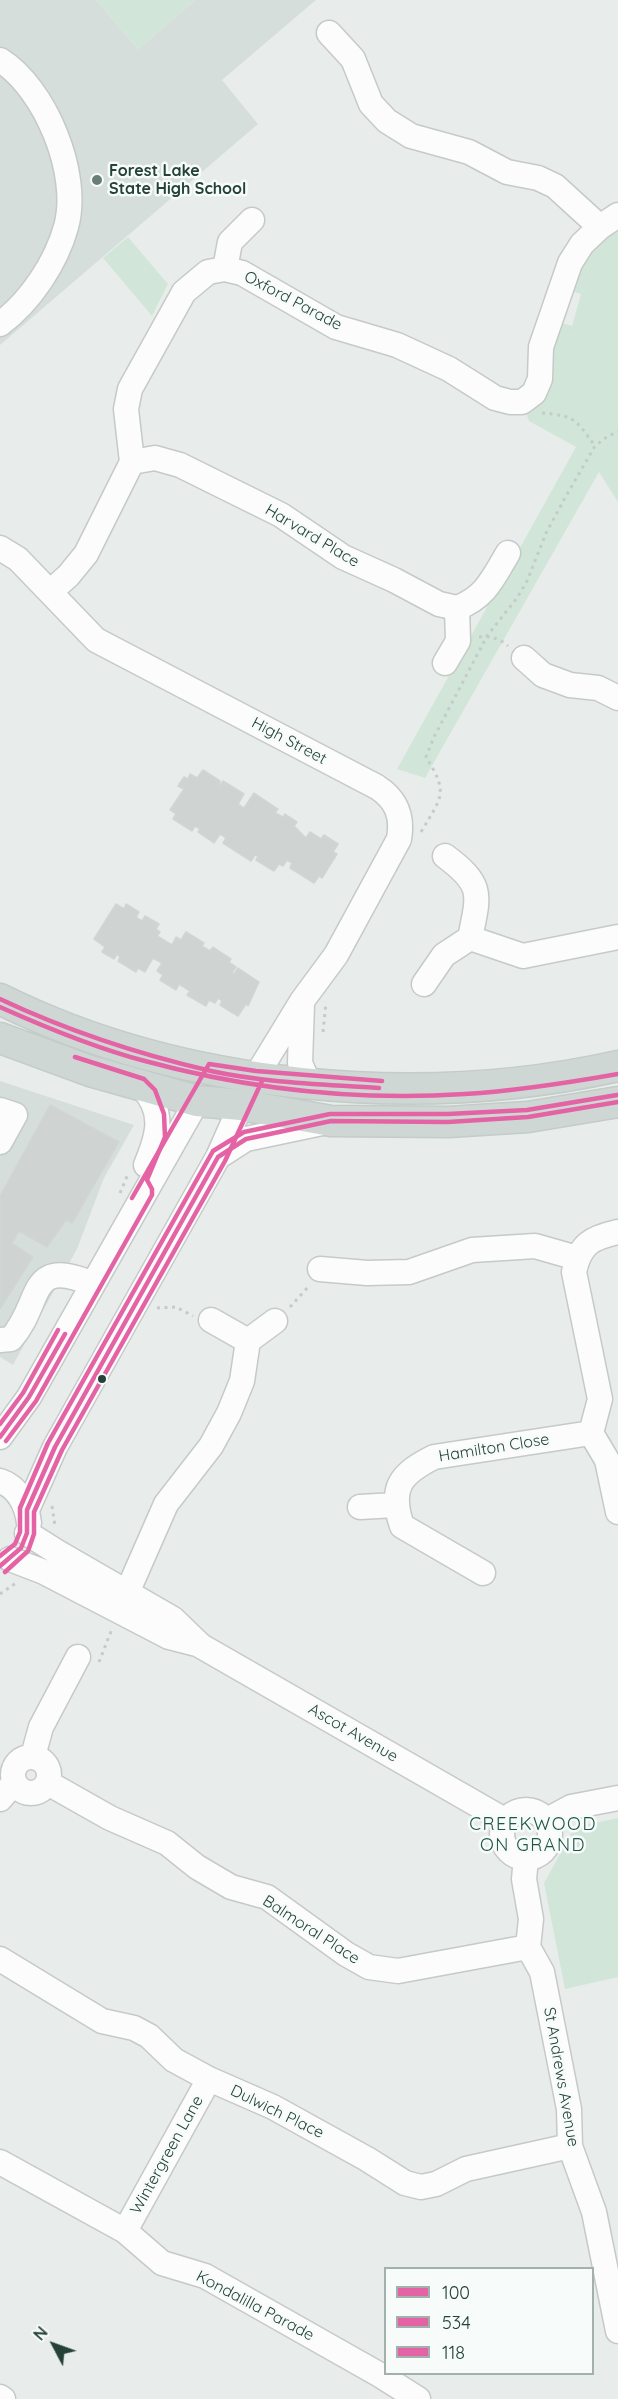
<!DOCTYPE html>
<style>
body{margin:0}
#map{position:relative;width:618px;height:2399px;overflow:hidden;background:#e8edeb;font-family:Quicksand,sans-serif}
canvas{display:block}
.legend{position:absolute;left:384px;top:2267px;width:210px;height:108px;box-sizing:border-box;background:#f7fbf9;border:2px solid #a3b1ad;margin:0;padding:8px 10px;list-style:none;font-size:18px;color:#24423a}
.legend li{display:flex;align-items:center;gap:12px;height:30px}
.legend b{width:30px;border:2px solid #a3b1ad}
.north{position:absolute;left:24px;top:2315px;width:60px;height:60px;-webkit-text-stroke:4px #f7fbf9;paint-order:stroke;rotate:311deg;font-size:16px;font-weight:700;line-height:24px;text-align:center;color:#24423a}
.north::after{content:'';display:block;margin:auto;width:21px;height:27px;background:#24423a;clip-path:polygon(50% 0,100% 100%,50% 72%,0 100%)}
</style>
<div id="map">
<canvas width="618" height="2399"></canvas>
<ul class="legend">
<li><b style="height:8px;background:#e463a4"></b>100</li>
<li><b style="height:8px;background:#e463a4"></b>534</li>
<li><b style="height:8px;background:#e463a4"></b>118</li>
</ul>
<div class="north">N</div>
</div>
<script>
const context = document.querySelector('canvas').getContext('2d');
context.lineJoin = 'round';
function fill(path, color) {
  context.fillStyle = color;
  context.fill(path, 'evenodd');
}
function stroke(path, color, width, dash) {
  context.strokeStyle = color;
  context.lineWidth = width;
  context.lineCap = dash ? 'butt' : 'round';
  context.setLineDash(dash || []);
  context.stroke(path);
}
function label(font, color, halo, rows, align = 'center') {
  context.font = font + ' Quicksand,sans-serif';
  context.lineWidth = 5;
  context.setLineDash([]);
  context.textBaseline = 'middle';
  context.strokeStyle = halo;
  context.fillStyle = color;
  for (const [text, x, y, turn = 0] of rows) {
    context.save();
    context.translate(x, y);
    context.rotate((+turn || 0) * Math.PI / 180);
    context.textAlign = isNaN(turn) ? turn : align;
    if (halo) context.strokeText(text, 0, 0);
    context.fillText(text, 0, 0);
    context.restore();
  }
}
fill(new Path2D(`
 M0,0H96L138,49L195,0H316L222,80L258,124L0,345Z
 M0,1081L134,1125L104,1178L77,1249L13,1365L0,1357Z`), '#d6dedb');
fill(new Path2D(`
 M96,0H195L138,49Z
 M618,215V502L599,472L425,778L397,769L576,447L529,421L522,402L570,263ZM565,289L581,294L572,326L556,321Z
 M128,237L168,284L152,316L103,258Z
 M618,1818V1977L565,1989L544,1883L575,1827Z`), '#d1e6d8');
const building = new Path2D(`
 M203,770L220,781L218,788L223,781L244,794L238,804L244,808L254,793L278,809L275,813L283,817L285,814L297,822L294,826L306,838L310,832L321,839L324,835L338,844L333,852L337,854L322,878L319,876L314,883L290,868L292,863L287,860L283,866L279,864L274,871L256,860L258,856L255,855L251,861L223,843L226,838L220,834L214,843L198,832L200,829L195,826L192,831L173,819L176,814L170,810L184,789L178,786L184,777L188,779L190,774L197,778Z
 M116,904L124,909L126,904L139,912L136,917L142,921L145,916L159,924L156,929L160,932L157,936L172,945L176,937L181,940L186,932L204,943L202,946L210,951L213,947L231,959L229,962L236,967L232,973L234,974L238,968L259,982L248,1006L246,1004L238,1016L220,1005L222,1001L218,998L215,1003L209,1000L206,1006L187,995L190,991L179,984L176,990L160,980L163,975L157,971L162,963L153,958L145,972L138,968L136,972L118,961L120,957L117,954L114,959L102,952L105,947L94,939Z
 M50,1105L119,1142L72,1223L66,1220L47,1247L19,1231L12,1243L33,1257L0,1309V1196Z`);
fill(building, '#cfd4d2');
stroke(building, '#d1d6d4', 1.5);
const minor = new Path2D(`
 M329,33L353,59L371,104L387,121L411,136L469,152L507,172L538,178L555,186L600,227
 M0,60C45,88 81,174 66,227C56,263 30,302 0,324
 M225,269L230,242L252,220
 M132,462L155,458L180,465L281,515L343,557L394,580L439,604L457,608
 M0,548L18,559L96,640L377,787C397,800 403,816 399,839L336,955L302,1001L255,1078
 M51,591L68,576L86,554L132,462L126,409L130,389L184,292L208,272L225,269L242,273L336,327L397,345L449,369L495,398L510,402H522L534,393L540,379L541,347L570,263L582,244L600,227L618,215
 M524,658L543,675L570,685L598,688L618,698
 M445,663L458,641L457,608C486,597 493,578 508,553
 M470,938L523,956L618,937
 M424,984L444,955L470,938C479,894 484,885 445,856
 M302,1004L300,1063L308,1082
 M141,1086C166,1112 158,1136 146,1165
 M0,1110L15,1115L0,1142
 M218,1157L246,1139L322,1123
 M618,1232C591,1238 580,1244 574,1272L600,1399L591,1433L607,1460L618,1512
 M320,1269L367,1273L409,1272L472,1250L535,1246L577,1258
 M211,1320L248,1341L275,1321
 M0,1340L11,1339C44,1301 26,1256 93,1284
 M0,1437L29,1397L197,1101
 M0,1481C18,1487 27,1505 29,1523
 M360,1507L395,1505
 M27,1510L55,1447L218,1157L241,1105
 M27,1533L57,1552L173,1619L201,1646L506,1821
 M10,1559L44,1572L169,1637L196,1644
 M483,1573L402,1526C389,1488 400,1474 434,1457L591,1433
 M119,1611L166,1504L211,1446L229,1413L242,1381L248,1341
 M33,1756L41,1727L78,1657
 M13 1775a18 18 0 1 1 36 0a18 18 0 1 1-36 0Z
 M48,1783L110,1818L167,1843L197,1867L231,1887L267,1897L346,1954L369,1967L398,1971L528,1947
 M0,1799L14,1783
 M502 1834a24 24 0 1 1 48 0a24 24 0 1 1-48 0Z
 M547,1820L571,1807L618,1798
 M526,1859L524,1879L531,1919L528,1947L542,1972L569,2109L570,2146L594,2212L618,2331
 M0,1959L102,2021L134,2028L149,2036L174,2060L209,2079L273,2107L367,2159L405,2183L421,2187L436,2184L466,2169L570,2146
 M0,2162L125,2231L162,2263L205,2276L380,2375L418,2399
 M125,2231L209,2079
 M0,2397L3,2399`);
const major = new Path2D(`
 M0,999C183,1090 420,1110 618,1066
 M0,1038L90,1071L197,1101L241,1105L331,1121L448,1122L528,1117L618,1102`);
stroke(minor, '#c5cac8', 27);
stroke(major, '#c3ccc9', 33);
stroke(new Path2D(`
 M542,413C576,416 575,419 595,446
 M479,637C490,636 499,638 508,646
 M421,832C442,796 449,794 426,757L434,737L487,636L517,598L527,581L546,533L566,496L595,446L608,436L618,432
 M323,1032L326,1002
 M120,1193L128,1174
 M290,1307L309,1286
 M157,1308L176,1307L193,1316
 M52,1506L55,1526
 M0,1594L16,1583
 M99,1662L112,1629`), '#c3ccca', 3, [3, 4.5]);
stroke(minor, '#fcfcfc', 24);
stroke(major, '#cfd7d5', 30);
stroke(new Path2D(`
 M0,999C68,1031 138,1054 211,1071C266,1083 323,1084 379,1088
 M0,1437L29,1397L65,1334
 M0,1566L21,1548L27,1533V1510L55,1447L218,1157L246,1139L331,1121L448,1122L528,1117L618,1102`), '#e463a4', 4.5);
stroke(new Path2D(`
 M0,1007C47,1028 95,1048 145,1061C248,1089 358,1101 465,1094C516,1091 567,1083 618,1074
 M6,1441L36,1401L152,1195V1189L147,1180L165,1137L164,1114L155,1090L144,1079L75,1057
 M5,1572L28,1551L34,1534V1512L62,1450L225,1161L262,1081`), '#e463a4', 4.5);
stroke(new Path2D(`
 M132,1198L209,1064L256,1071L382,1081
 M0,1424L23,1393L58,1330
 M0,1556L15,1544L20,1532V1508L48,1443L213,1151L244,1132L330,1114H448L527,1110L617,1095`), '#e463a4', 4.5);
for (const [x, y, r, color] of [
 [97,180,6,"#697e78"],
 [102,1379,5,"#24423a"]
]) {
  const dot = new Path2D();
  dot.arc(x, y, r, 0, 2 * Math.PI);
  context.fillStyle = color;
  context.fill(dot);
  stroke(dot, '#f7fbf9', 2);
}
label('bold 16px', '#24423a', '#f7fbf9', [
 ["Forest Lake",109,171],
 ["State High School",109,189]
], 'left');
label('16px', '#24423a', '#f7fbf9', [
 ["Oxford Parade",293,301,28],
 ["Harvard Place",312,536,31],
 ["High Street",289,741,28],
 ["Hamilton Close",494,1448,-9],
 ["Ascot Avenue",353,1733,30],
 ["Balmoral Place",311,1930,33],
 ["St Andrews Avenue",561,2077,80],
 ["Dulwich Place",277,2112,26],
 ["Wintergreen Lane",167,2155,-61],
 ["Kondalilla Parade",255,2306,28]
]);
context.letterSpacing = '1.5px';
label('18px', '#1f5548', '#f7fbf9', [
 ["CREEKWOOD",533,1825],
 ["ON GRAND",533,1846]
]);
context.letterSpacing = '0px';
</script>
